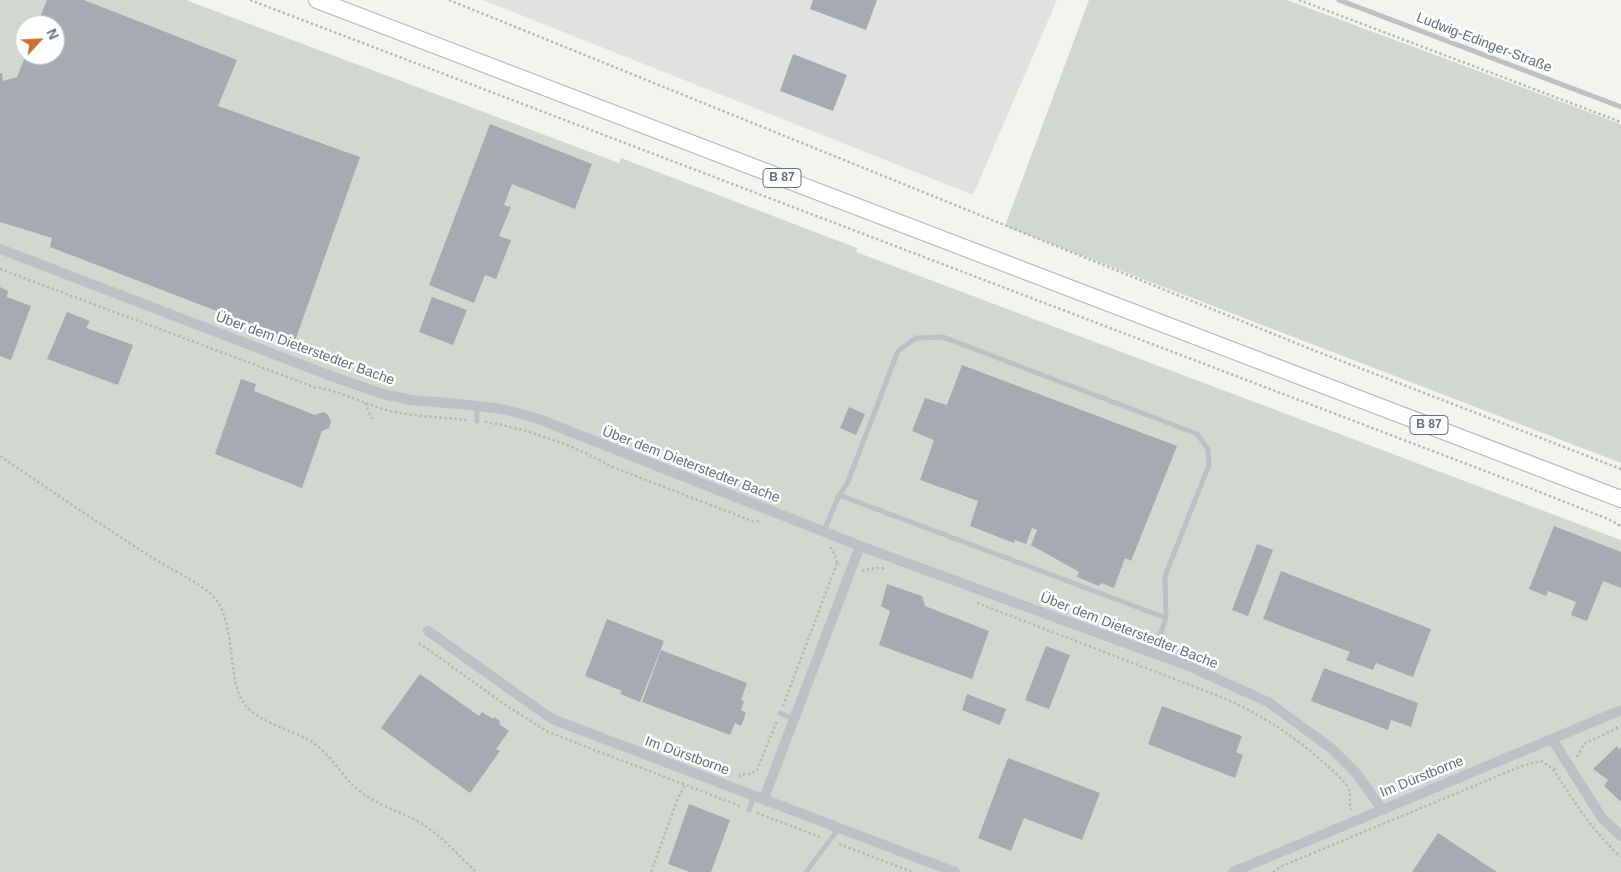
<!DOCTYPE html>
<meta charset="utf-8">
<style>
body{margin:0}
#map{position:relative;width:1621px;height:872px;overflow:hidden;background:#f3f3f0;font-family:Helvetica,sans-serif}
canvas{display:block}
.north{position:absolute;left:15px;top:15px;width:50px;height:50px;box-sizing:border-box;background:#fff;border:1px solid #c2c6cb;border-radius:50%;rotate:65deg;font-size:14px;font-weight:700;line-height:20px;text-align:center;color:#66707e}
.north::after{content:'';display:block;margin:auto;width:18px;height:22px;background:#ce6c35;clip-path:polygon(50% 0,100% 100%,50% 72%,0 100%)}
</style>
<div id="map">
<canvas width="1621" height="872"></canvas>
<div class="north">N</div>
</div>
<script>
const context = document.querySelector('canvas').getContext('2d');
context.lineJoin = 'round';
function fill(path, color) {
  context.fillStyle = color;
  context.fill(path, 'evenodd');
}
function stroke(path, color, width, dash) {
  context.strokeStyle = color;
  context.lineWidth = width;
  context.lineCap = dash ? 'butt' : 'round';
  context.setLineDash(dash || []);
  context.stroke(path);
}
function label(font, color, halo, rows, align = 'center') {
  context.font = font + ' Helvetica,sans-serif';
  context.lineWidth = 5;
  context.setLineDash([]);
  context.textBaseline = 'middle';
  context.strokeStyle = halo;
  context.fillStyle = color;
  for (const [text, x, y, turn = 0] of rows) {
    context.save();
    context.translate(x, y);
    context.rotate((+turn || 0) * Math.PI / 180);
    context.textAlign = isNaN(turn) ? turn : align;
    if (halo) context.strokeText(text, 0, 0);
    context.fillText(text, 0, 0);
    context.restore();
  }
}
fill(new Path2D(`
 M483,0H1057L973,195Z`), '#e1e2e0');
fill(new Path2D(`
 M0,0H186L619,163L621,158L857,248L856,252L1621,540V872H0ZM25,25H55V55H25Z
 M1089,0H1287L1621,124V463L1005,226Z`), '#d2d8d0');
fill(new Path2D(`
 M47,0H84L237,60L218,106L360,157L295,341L50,247L52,238L0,222V73H2L3,81L17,77L26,55H55V25H37Z
 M813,0H877L866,30L810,9Z
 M793,54L847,75L833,111L780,91Z
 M490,124L592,164L575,209L512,184L504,205L511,207L499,236L511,240L496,279L485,275L474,303L429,285Z
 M0,287L8,291L7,297L31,306L11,360L0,356Z
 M432,297L467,310L453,345L419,332Z
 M67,312L90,321L86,328L133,345L118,385L47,359Z
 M962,365L1177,446L1131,561L1125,558L1114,588L1101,583L1099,586L1077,577L1079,572L1031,545L1037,530L1032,528L1026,544L1015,540L1014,543L970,526L978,501L920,480L934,440L912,431L925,398L947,405Z
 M241,379L256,384L254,391L315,415L323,412L328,415L331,422L329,428L322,431L302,488L215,454Z
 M849,407L865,414L856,435L840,428Z
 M1554,526L1621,552V588L1603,581L1587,621L1571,615L1576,602L1548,591L1546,596L1529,589Z
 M1257,544L1273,550L1248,616L1232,610Z
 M1281,571L1431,629L1413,677L1376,663L1373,670L1346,660L1350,652L1263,619Z
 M887,584L922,596L925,606L989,631L972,679L879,645L890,611L881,606Z
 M607,619L664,641L640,702L620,694L622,691L585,676Z
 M1046,646L1070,655L1049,709L1025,700Z
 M661,650L747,683L741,700L744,701L741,710L746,713L741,726L735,723L730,735L642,702Z
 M1324,668L1418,703L1411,727L1391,720L1388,730L1311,701Z
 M420,674L479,716L482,712L493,719L494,717L500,721L499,724L509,731L496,749L500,751L470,793L381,728Z
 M967,694L1006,709L1000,725L962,710Z
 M1162,706L1242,736L1236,752L1243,755L1235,778L1148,744Z
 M1617,746L1619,749L1621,747V802L1604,786L1608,780L1593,769Z
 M1008,758L1100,793L1082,840L1024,818L1011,851L978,838Z
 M689,804L730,820L711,872H690L668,864Z
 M1438,833L1497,872H1412Z`), '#a6abb2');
const primary = new Path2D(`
 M317,0L1621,499`);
stroke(primary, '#b1b4b8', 18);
stroke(new Path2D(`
 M250,0L1527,487L1608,519L1621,526
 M449,0L1313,350L1621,469
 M1299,0L1621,122
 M0,269L314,387C338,390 360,402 383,409C410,417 440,417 468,420
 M365,403L373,421
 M485,422C522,427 579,447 610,466L752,521H762
 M0,456C50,490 100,524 151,557C168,568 206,585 217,601C237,630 226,687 248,708C266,725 291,729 312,742C332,755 343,779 362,793C380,806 401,812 419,822C441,835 458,855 476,872
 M830,547L835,555L837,563L840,564
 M862,571L875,568H886
 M977,603L1221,697C1263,715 1296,737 1330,768C1336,774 1344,780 1348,788C1352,795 1348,802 1351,810
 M419,643L507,706L548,732L740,806
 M783,706L837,563
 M1577,757L1584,744L1621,726
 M1553,769C1573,800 1593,832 1621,857
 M739,777L740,775L751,774L757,770L777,721
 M757,813L822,838
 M839,844L912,872
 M651,872L678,798L685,785
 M1273,872L1282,866L1522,766L1541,761L1553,769L1557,768`), '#b7b9bc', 2.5, [2.5, 2.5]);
stroke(new Path2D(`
 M1339,0L1621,107
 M477,421V406
 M839,495L847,484L898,351L916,338L943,337L1197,434L1208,449L1209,465L1165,576L1166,618
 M824,531L839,495L1166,618L1154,653
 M780,713L794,719
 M749,810L754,796
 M806,872L839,828`), '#bdc0c4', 5);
stroke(new Path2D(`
 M0,249L331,376L383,394L411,400L460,404L502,409L536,418L860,546L1186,665L1268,702L1331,748L1356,773L1382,809
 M428,631L552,719L955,872
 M1552,739L1602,818L1621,836
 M764,798L860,546
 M1233,872L1621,710`), '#bdc0c4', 10);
stroke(primary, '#fff', 16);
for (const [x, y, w] of [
 [782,178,38],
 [1429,425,38]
]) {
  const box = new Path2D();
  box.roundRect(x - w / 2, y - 9.5, w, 19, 4);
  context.fillStyle = '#fff';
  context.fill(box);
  stroke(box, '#66707e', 1);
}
label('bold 12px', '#66707e', null, [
 ["B 87",782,178],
 ["B 87",1429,425]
]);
label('14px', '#66707e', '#fff', [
 ["Ludwig-Edinger-Straße",1484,43,21],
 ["Über dem Dieterstedter Bache",305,349,20],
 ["Über dem Dieterstedter Bache",691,465,21],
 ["Über dem Dieterstedter Bache",1129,631,21],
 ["Im Dürstborne",687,756,20],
 ["Im Dürstborne",1422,777,-22]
]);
</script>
